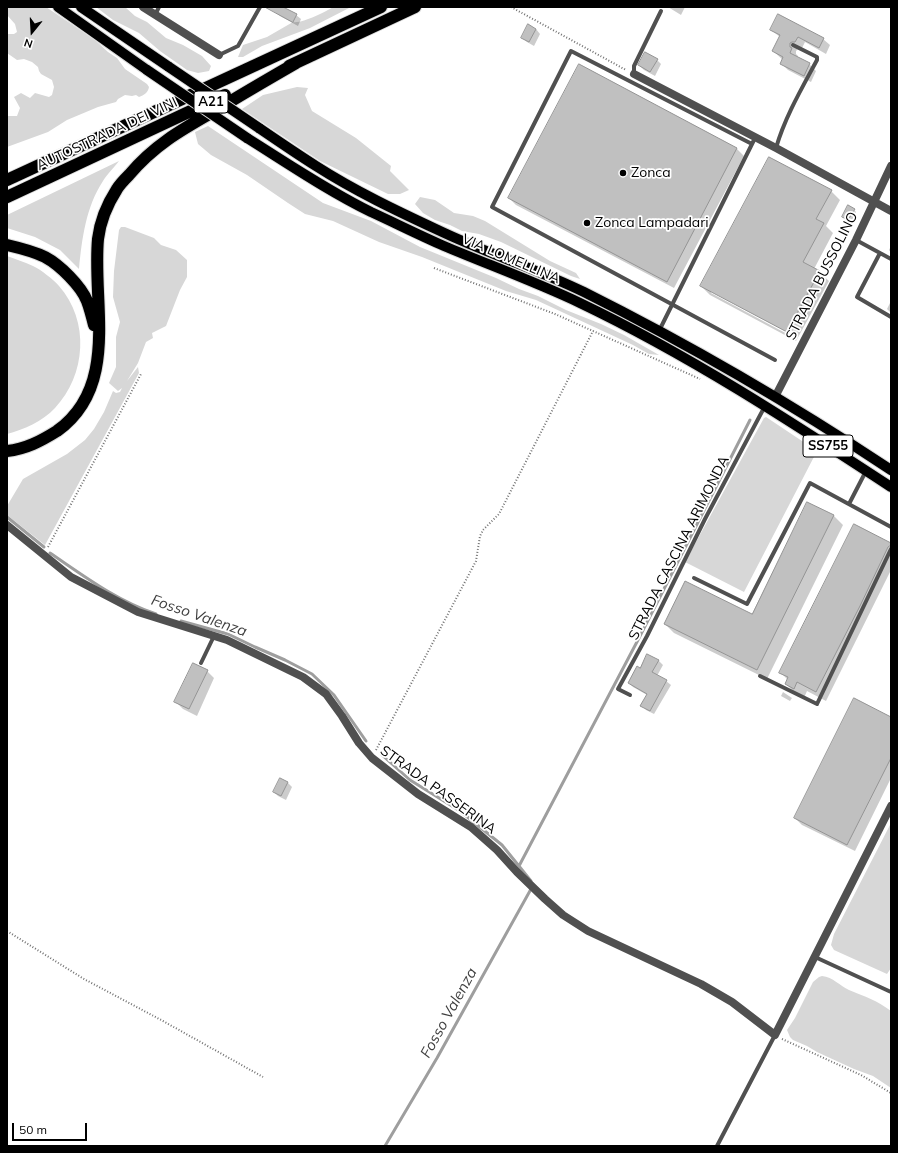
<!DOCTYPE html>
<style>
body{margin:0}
#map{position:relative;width:898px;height:1153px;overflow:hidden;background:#fff;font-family:Mulish,sans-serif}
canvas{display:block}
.frame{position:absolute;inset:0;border:8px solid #000;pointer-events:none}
.north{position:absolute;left:12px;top:12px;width:40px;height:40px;-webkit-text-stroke:3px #fff;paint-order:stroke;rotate:198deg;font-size:11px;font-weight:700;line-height:16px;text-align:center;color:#000}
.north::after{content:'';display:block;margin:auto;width:14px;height:18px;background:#000;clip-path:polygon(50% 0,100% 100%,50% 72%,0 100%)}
.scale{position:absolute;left:12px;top:1123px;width:75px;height:18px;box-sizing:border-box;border:2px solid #000;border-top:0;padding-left:5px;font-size:12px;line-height:14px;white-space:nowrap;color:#000;-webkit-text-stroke:3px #fff;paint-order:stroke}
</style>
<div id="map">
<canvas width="898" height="1153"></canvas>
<div class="frame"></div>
<div class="north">N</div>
<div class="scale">50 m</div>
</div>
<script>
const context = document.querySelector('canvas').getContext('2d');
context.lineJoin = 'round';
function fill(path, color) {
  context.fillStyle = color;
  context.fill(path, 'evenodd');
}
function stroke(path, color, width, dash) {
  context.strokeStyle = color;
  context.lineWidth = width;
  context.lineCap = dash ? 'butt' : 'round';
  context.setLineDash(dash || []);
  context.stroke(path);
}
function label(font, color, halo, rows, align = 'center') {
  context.font = font + ' Mulish,sans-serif';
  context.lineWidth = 3.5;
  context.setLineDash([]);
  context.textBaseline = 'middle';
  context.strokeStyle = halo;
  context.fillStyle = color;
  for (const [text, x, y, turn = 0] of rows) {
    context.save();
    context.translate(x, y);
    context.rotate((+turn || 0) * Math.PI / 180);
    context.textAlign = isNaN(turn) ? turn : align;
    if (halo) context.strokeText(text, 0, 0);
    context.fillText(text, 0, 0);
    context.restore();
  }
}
fill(new Path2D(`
 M7,7H46L95,40L108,52L117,58L125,69L147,84L149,87C148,93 144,95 139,97L136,95L132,96L125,95L118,99L116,102L98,107L67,120L48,132L7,147V116H17L20,108L14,97L21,93L30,98L35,93L49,97L52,95L54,87L52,80L41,74L39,71L38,67L32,62L24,59L17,60L7,53V34H14L17,32L15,24L7,15Z
 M96,7H125L135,16L147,22L166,38L183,45L202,56L211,66L209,71L198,73L187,70L160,51L139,33L113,20Z
 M333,7H351L310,28L262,46L243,57H238L243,45L267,37L293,22C301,24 326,12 333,7Z
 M297,87L308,88L305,95L312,111L356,138L391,166L390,171L409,190L400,194H388L320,161L242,109L263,95Z
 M208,126L323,203L371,221L420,247L496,278L519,289L538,296L566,310L601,324L624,335L659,355L649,354L633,345L536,300L506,291L422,257L379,242L333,221L305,214L288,203L247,175L211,155L198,144L195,132Z
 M119,161C114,168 107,174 103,181C86,207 82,238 79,269L60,250L35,237L7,228V215Z
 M420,197L435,200L454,213L473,216L485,221L550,261L576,273L580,279L571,276L501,242L479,234L462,231L450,225L435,220L423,213L415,204Z
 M121,227H125L154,238L161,245L176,250L187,260V277L180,290L166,326L152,333L153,338L146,342L138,363L127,381L138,367L139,373L45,545L7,515V506L23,479L67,454L85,440L94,429L104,412L113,391L116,393L120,392L122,388L118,391L109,383L116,367V337L120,322L113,297L114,271L119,230Z
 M7,256C15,259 25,262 33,266C40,269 54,280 59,286C90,321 86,375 55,408C43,421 23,430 7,434Z
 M766,417L817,451L744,592L685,562L764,418Z
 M891,823V968L887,974L834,950L831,945L834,934Z
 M822,976C833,977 840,986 849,990C866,997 876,1000 891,1011V1088L873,1076L854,1069L817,1052L807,1046L793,1040L790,1037L787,1030L795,1018L813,982L819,977Z`), '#d7d7d7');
fill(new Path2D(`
 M278,7H281L296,15L301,19L298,26L280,16L275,12Z
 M668,7H685L681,15Z
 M536,29L540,34L534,46L527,42L522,38Z
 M771,30L823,39L830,45L826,54L805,42L802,48H799L796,51V54L798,56L797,58L809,64L816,71L811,82L788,70L781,63L783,60L773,51L780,37Z
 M657,60L661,64L655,76L644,70L639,65Z
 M737,149L744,156L674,288L516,205L509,198Z
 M831,191L840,200L826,226L833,233L814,269L819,272L829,281L796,341L710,295L701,286ZM711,291L791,334V336L711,293Z
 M854,210L856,212L851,222L843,217Z
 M891,246V253L889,250Z
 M891,301V313L887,309Z
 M808,503L834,516L843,525L767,679L674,633L665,624L752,615Z
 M855,526L891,544V570L826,701L807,691L804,698L796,694L786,684L788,680L780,672Z
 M658,660L663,665L657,676L666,681L671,685L654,714L646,710L642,705L647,695L633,687L629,683Z
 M207,671L214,678L197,716L183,709L176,702Z
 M783,692L792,698L790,701L781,696Z
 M891,718V778L855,851L802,825L795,818Z
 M280,779L288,783L292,787L286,800L278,796L274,792Z`), '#0003');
stroke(new Path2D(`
 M7,517L44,547
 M50,553C84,576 117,601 156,614
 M181,621L228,634L255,647L285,660L312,674L334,695L366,741
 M382,755L410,780L460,811L502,845L531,881
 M519,866L639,638L750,420
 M385,1146L437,1058L531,889`), '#9e9e9e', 3);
const building = new Path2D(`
 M265,7H283L297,14L293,22Z
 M778,14L824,38L819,48L798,37L795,42H792L790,43V47L792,48L790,53L810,63L804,76L780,64L783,57L772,51L780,35L770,30Z
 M528,24L536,29L529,42L521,38Z
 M645,52L658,59L650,72L638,65Z
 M579,64L737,148L667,282L508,198Z
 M769,157L832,190L816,219L824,223L803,262L820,271L787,332L700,286Z
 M848,205L855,209L848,220L842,217Z
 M807,502L834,515L757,670L664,624L685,581L752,614Z
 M854,524L891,543V545L888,547L860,606L816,692L797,682L794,689L785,684L788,677L779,673Z
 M647,654L659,660L652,672L667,680L650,711L640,706L647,694L628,683L637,666L640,668Z
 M193,663L208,670L189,709L174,702Z
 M854,698L891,717V758L847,845L794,818Z
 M280,778L288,782L281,796L273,792Z`);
fill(building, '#c0c0c0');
stroke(building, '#949494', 1);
const primary = new Path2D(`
 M58,7L147,70
 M81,7L169,67
 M259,128C278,141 297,154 316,166C355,191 397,211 438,230C486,253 537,269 584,292C690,345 793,405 891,470
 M247,138C287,163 328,191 371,212C395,223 419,235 444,246C489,265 536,282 580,303C689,355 790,421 891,487`);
const motorway = new Path2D(`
 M289,66L415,7
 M7,180L381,7
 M7,197L225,95
 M7,245C20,248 33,251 45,257C60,265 81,286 87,301C90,309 92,317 94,325
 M7,451C26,449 41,441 57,431C120,386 92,304 98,239C100,222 108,203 117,189C120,184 125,179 129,175C155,144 183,129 218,109C244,93 270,78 296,63`);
stroke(primary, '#dbdbdb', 12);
stroke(motorway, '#dbdbdb', 14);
stroke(new Path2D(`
 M511,7L626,70
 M434,268L555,314L700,379
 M48,547L141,374
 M376,750L476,561L480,536L483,530L499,514L593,331
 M7,931L84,979L163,1021L263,1077
 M782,1039L861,1075L891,1093`), '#727272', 2, [1, 2]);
stroke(new Path2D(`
 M155,15L159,7
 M219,55L238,46L260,7
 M634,74V66L661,11
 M752,144L571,51L492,207L775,360
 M776,148C785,117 802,88 817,60V57L793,45
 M856,240L891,259
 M880,253L857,297L891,317
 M659,331L755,138
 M849,504L866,471
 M694,578L747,604L810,483L891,527
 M201,663L214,636
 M760,676L817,704L891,549
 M630,695L618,689L647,636L705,519L765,406
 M815,957L891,992
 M717,1146L775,1035`), '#505050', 4);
stroke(new Path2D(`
 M143,7L219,55
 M634,74L776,148L891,211
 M775,397L856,240L891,166
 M7,525L71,577L138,612L227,640L303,677L326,694L342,716L359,743L372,758L418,794L471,827L497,850L517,872L545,899L563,915L588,931L701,984L732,1002L775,1035L891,806`), '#505050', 8);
stroke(primary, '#000', 10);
stroke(motorway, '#000', 12);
const primaryBridge = new Path2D(`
 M169,67L259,128
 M147,70L247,138`);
stroke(primaryBridge, '#dbdbdb', 12, []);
stroke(primaryBridge, '#000', 10);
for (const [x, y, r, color] of [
 [623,173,4,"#000"],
 [587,223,4,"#000"]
]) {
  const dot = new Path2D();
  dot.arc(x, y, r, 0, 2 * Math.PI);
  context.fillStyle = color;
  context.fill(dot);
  stroke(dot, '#fff', 1.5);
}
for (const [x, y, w] of [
 [211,102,34],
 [828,446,50]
]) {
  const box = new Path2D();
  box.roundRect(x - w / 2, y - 11, w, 22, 3);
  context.fillStyle = '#fff';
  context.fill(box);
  stroke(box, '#000', 1);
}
label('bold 13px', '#000', null, [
 ["A21",211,102],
 ["SS755",828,446]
]);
label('14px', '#000', '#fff', [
 ["AUTOSTRADA DEI VINI",107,134,-25],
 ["VIA LOMELLINA",511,259,23],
 ["STRADA BUSSOLINO",822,276,-63],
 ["STRADA CASCINA ARIMONDA",679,548,-63],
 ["STRADA PASSERINA",438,790,36]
]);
label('14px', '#000', '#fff', [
 ["Zonca",631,173],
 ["Zonca Lampadari",595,223]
], 'left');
label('italic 15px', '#3f3f3f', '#fff', [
 ["Fosso Valenza",199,616,19],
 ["Fosso Valenza",449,1013,-61]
]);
</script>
